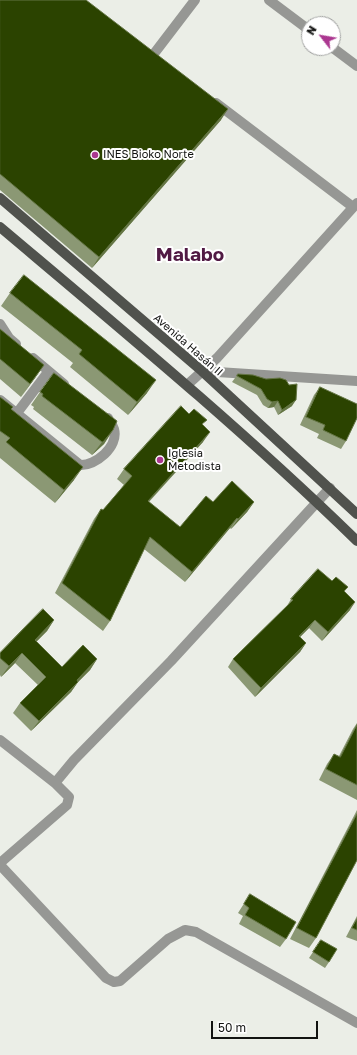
<!DOCTYPE html>
<meta charset="utf-8">
<style>
body{margin:0}
#map{position:relative;width:357px;height:1055px;overflow:hidden;background:#ebeee7;font-family:"Golos Text",sans-serif}
canvas{display:block}
.north{position:absolute;left:301px;top:16px;width:40px;height:40px;box-sizing:border-box;background:#fff;border:1px solid #a0a1a0;border-radius:50%;rotate:301deg;font-size:11px;font-weight:700;line-height:16px;text-align:center;color:#121311}
.north::after{content:'';display:block;margin:auto;width:14px;height:18px;background:#ab3790;clip-path:polygon(50% 0,100% 100%,50% 72%,0 100%)}
.scale{position:absolute;left:211px;top:1021px;width:107px;height:18px;box-sizing:border-box;border:2px solid #121311;border-top:0;padding-left:5px;font-size:12px;line-height:14px;white-space:nowrap;color:#121311;-webkit-text-stroke:3px #fff;paint-order:stroke}
</style>
<div id="map">
<canvas width="357" height="1055"></canvas>
<div class="north">N</div>
<div class="scale">50 m</div>
</div>
<script>
const context = document.querySelector('canvas').getContext('2d');
context.lineJoin = 'round';
function stroke(path, color, width, dash) {
  context.strokeStyle = color;
  context.lineWidth = width;
  context.lineCap = dash ? 'butt' : 'round';
  context.setLineDash(dash || []);
  context.stroke(path);
}
function fill(path, color) {
  context.fillStyle = color;
  context.fill(path, 'evenodd');
}
function label(font, color, halo, rows, align = 'center') {
  context.font = font + ' "Golos Text",sans-serif';
  context.lineWidth = 4;
  context.setLineDash([]);
  context.textBaseline = 'middle';
  context.strokeStyle = halo;
  context.fillStyle = color;
  for (const [text, x, y, turn = 0] of rows) {
    context.save();
    context.translate(x, y);
    context.rotate((+turn || 0) * Math.PI / 180);
    context.textAlign = isNaN(turn) ? turn : align;
    if (halo) context.strokeText(text, 0, 0);
    context.fillText(text, 0, 0);
    context.restore();
  }
}
stroke(new Path2D(`
 M269,0L309,30
 M333,48L357,66
 M153,55L195,0
 M216,103L353,207
 M0,324L9,338L16,344
 M33,358L64,384
 M202,371L357,381
 M187,385L217,358L357,203
 M0,400L80,465C95,466 119,447 114,429C113,426 110,422 108,418
 M17,413L48,372
 M0,740L55,783L69,797L67,805L0,863
 M55,783L74,760L171,661L330,488
 M0,865L106,978L114,982L120,981L168,939L185,930L196,932L357,1023`), '#969794', 10);
stroke(new Path2D(`
 M0,198L202,371L357,514
 M0,227C121,329 243,430 357,541`), '#50524d', 10);
fill(new Path2D(`
 M0,0L221,120L92,268L0,190Z
 M10,293L147,393L128,415L70,367L73,363L1,306Z
 M0,329L44,365L21,397L0,379Z
 M238,374L292,406L278,415L274,407L268,408L263,405L257,395L232,382Z
 M320,387L346,441L341,449L317,438L319,434L300,425L314,395Z
 M40,392L113,430L104,444L92,455L33,409L34,407L31,405Z
 M0,397L74,480L55,503L0,458Z
 M189,414L203,425V442L149,502L180,527L213,502H254L247,512L231,529L230,528L185,582L144,549L110,621L103,631L55,593L94,519L101,509L103,510L124,485L117,479L124,469Z
 M332,581L348,587L344,592L350,610L322,641L309,628L300,637L306,643L300,652L255,697L228,667L233,659L287,606L291,599Z
 M54,620L47,631L36,642L62,667L97,659L90,670L78,682L71,692L31,731L13,713L20,703L38,685L15,663L1,677L0,675V653Z
 M357,723V800L319,780L327,764L334,754L339,756L353,729Z
 M357,810V860L316,938L309,948L290,939Z
 M250,894L286,939L280,947L239,924L243,916L238,913Z
 M357,916V941L346,937Z
 M321,940L329,962L325,968L309,958Z`), '#8b9874');
fill(new Path2D(`
 M228,109L221,120L92,268L99,257Z
 M44,365L35,378L21,397L30,384Z
 M156,380L147,393L128,415L137,402Z
 M296,400L292,406L278,415L282,410Z
 M278,401L274,407L268,408L272,402Z
 M113,430L104,444L92,455L102,442Z
 M210,432L203,442L140,511L148,501Z
 M83,467L74,480L55,503L64,490Z
 M254,502L247,512L231,529L238,519Z
 M237,518L230,528L185,582L192,572Z
 M355,602L350,610L322,641L328,632Z
 M54,620L47,631L28,650L35,640Z
 M315,620L309,628L293,644L299,636Z
 M306,643L300,652L255,697L261,688Z
 M22,653L15,663L1,677L9,666Z
 M97,659L90,670L72,688L78,682L71,692L31,731L39,721Z`), '#657645');
const building = new Path2D(`
 M0,0H86L228,109L99,257L0,174Z
 M24,275L156,380L137,402L79,354L82,350L10,293Z
 M0,329L44,365L30,384L0,359Z
 M54,373L117,421L113,430L103,442H102L42,396L43,394L40,392Z
 M238,374L253,375L266,379L280,378L286,380L289,385L297,384L296,400L282,410L278,401L272,402L267,399L261,389L237,376Z
 M320,387L357,404V418L346,441L323,430L325,425L306,417Z
 M0,397L13,407L11,409L83,467L64,490L6,442L10,438L0,431Z
 M181,406L189,414L194,409L207,420L202,424L210,432L148,501L180,527L206,496L213,502L232,481L254,502L238,519L237,518L192,572L150,537L110,621L62,583L101,509L103,510L132,476L124,469Z
 M318,569L332,581L336,577L348,587L344,591L355,602L328,632L315,620L299,636L306,643L261,688L233,659L293,600L291,599Z
 M43,609L54,620L35,640L62,667L83,645L97,659L77,680L78,682L39,721L20,703L46,677L22,653L9,666L0,658V653Z
 M357,725V785L326,769L334,754L340,757Z
 M357,814V860L316,938L297,928Z
 M250,894L296,922L286,939L245,915L249,908L244,904Z
 M357,919V930L352,928Z
 M321,940L337,949L329,962L313,952Z`);
fill(building, '#2b4300');
stroke(building, '#657645', 1);
for (const [x, y, r, color] of [
 [95,155,4,"#ab3790"],
 [160,460,4,"#ab3790"]
]) {
  const dot = new Path2D();
  dot.arc(x, y, r, 0, 2 * Math.PI);
  context.fillStyle = color;
  context.fill(dot);
  stroke(dot, '#fff', 1.5);
}
label('11px', '#121311', '#fff', [
 ["INES Bioko Norte",103,155],
 ["Iglesia",168,454],
 ["Metodista",168,467]
], 'left');
label('11px', '#121311', '#fff', [
 ["Avenida Hasán II",188,345,41]
]);
label('bold 19px', '#511a44', '#fff', [
 ["Malabo",190,255]
]);
</script>
